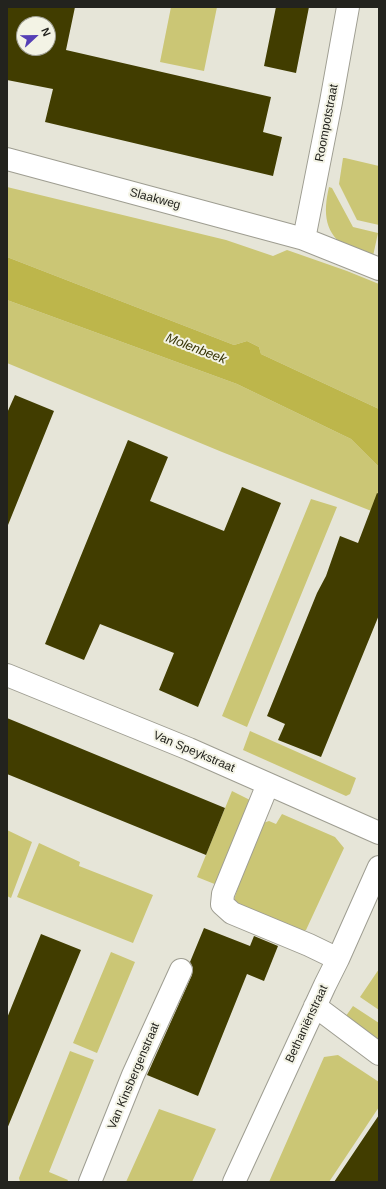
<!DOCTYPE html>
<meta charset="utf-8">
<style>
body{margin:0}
#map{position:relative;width:386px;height:1189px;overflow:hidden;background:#e6e5d8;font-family:Arial,sans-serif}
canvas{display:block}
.frame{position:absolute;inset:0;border:8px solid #23231e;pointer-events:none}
.north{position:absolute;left:16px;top:16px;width:40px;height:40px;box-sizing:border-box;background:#f3f3e5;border:1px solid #a0a095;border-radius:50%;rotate:68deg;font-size:11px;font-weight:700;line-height:16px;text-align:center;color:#23231e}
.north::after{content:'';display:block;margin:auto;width:14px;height:18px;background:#553fb6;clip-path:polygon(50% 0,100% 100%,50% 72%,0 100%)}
</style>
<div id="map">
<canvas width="386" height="1189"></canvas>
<div class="frame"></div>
<div class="north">N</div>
</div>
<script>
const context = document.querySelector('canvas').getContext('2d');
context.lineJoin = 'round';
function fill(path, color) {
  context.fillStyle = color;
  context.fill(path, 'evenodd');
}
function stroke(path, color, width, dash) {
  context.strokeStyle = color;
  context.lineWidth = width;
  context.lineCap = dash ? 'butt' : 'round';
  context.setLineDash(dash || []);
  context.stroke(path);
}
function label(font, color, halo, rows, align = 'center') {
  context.font = font + ' Arial,sans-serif';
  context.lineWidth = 4;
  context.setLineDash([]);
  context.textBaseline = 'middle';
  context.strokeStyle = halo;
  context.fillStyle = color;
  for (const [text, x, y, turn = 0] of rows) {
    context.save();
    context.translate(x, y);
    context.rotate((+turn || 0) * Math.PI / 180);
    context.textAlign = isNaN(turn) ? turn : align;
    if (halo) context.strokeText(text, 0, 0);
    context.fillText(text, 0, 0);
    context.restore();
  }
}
fill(new Path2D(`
 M171,7H217L204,71L160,62Z
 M343,158H345L379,166V225L357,220L339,184Z
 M7,187L226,240L273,256L287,250L347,271L379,284V409L261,354L259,347L247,341L234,345L7,257Z
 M329,187L332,188L353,227L378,233L373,256C365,254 356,252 349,249C324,234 323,213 329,187Z
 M7,300L237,384L351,439L379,467V514L222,452L7,363Z
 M311,499L337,507L247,727L222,716Z
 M250,731L356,778L350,794L346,796L243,750Z
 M232,791L254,802L222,887L197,877Z
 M282,814L335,837L344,848L306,930L298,934L237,908L234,900L242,874L263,823L269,821L276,824Z
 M7,830L32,842L11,898L7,896Z
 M39,843L80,862L79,866L153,895L133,943L17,897Z
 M111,952L135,962L97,1053L73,1043Z
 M379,969V1010L360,997Z
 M353,1006L379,1023V1044L343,1020Z
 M70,1051L94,1060L49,1172L68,1180L67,1182H20L19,1178Z
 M338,1055L379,1082V1107L329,1182H269L324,1057Z
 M159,1109L216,1129L192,1182H126Z`), '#cbc675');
fill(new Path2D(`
 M7,257L234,345L247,341L259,347L261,354L379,409V467L351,439L237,384L7,300Z`), '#bdb64b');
fill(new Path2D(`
 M7,7H75L66,50L271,97L263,132L282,137L273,176L45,122L53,89L7,80ZM24,24H48V48H24Z
 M276,7H309L296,73L264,66Z
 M15,395L54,411L8,525L7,524V413Z
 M128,440L168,457L150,501L224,531L242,487L281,503L198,707L159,690L174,653L100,624L84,660L45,644Z
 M377,493L379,494V615L321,757L278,740L285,724L267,716L317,593L326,576L340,536L358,543Z
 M7,718L225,808L206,855L7,774Z
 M204,928L250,946L254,936L278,946L264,981L247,974L198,1096L147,1075L192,975L193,968L190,962Z
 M41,934L81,950L7,1129V1018Z
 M379,1115V1182H334Z`), '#413d00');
const minor = new Path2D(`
 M7,159L304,239L379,269
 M304,239L331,102L348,7
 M7,675L189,749L379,833
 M268,784L223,894L222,904L232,913L309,945L338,959
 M315,1006L379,1054
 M90,1182L133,1075L181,970
 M234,1182L325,985L338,959L379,867`);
stroke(minor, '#9e9d91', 24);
stroke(minor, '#fff', 22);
label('12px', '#23231e', '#f3f3e5', [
 ["Roompotstraat",327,123,-79],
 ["Slaakweg",155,199,15],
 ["Van Speykstraat",194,752,23],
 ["Bethaniënstraat",307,1024,-65],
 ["Van Kinsbergenstraat",134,1076,-67]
]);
label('italic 13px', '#373405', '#f3f3e5', [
 ["Molenbeek",196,349,21]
]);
</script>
